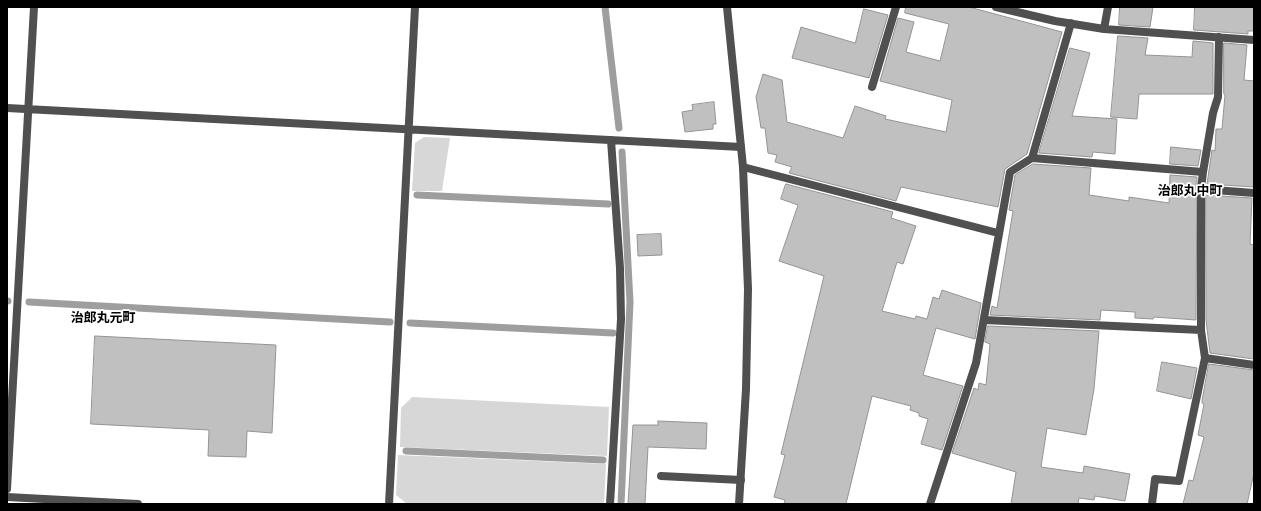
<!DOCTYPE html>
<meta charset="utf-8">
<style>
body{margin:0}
#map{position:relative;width:1261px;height:511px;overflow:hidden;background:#fff;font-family:Raleway,sans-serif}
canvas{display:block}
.frame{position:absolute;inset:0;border:8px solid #000;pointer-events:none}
</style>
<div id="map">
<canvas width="1261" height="511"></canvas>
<div class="frame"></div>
</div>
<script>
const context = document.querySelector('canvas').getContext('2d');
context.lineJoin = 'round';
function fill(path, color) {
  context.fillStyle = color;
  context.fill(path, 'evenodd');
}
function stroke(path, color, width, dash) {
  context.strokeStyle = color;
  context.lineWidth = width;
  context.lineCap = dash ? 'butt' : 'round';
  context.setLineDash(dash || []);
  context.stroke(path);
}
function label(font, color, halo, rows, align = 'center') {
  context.font = font + ' Raleway,"Noto Sans JP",sans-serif';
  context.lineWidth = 3.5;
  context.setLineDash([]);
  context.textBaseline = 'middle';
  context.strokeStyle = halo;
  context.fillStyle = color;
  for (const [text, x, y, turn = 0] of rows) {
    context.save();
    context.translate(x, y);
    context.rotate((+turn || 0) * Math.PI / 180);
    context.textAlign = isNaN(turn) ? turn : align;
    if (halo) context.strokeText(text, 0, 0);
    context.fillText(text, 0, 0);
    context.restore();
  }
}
fill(new Path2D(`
 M424,137L450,138L442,191H412L415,143Z
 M412,397L609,407L607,456L400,447L401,408Z
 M398,455L606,464L604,504H407L396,495Z`), '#d7d7d7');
stroke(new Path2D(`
 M605,7L619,128
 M417,195L608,204
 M7,301H8
 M29,302L390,322
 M410,323L613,333
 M406,451L603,460
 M621,504L630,302L622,152`), '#9e9e9e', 7);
const building = new Path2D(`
 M906,7H969L1062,32L1027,154L1005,169L998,207L901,187L896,201L789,173L792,167L775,162L777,155L768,153L765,128H761L756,97L763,74L782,80L787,122L843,138L855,106L886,116L885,119L946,132L952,100L880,81L898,18L914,22L906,52L940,61L949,24L905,13Z
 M1120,7H1153L1150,27L1119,25Z
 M1195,7H1254V31H1248V34L1194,30Z
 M864,9L888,15L869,78L792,58L801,27L855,43Z
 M1118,36L1148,38L1145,55L1192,57L1193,41L1213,43V94H1139L1137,119L1111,117Z
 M1224,43L1247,45L1244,80L1254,81V187L1207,184L1212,150L1215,151L1216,129H1222L1225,95L1224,94Z
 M1070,48L1090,53L1072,116L1117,119L1115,154L1093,152L1092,157L1039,153Z
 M714,102L716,124H713V129L685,132L682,112L693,110L692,105Z
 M1171,147L1201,150L1198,166L1170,164Z
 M1033,164L1091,168L1089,195L1129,201V197L1169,203L1170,175L1197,177L1196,320L1154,317L1153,319L1135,318V312L1101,310L1100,320L990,315L992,306L997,308L1013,211L1009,210L1015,175Z
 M786,184L893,212L891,218L916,226L903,264L897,262L882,311L915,319L916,316L927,319L933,297L939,299L942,290L981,303L975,339L936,328L923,375L963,386L942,450L921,444L928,419L919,416V413L910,410L911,406L872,396L846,504H784L785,500L774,497L785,455L781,454L824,276L779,261L798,205L781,199Z
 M1206,195L1252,198L1250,244L1254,245V359L1210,353L1206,320Z
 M661,234L662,255L638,256L637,235Z
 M988,326L1099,331L1094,389L1086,435L1047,428L1041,467L1083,473L1084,466L1130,474L1125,501L1095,496L1094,500L1079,498L1078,504H1011L1016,472L952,453L974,388L978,390L979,383L986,385L990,344L985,342Z
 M95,336L276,345L272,433L247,431L246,457L208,456L209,430L91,424Z
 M1162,362L1197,368L1191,399L1157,391Z
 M1209,364L1254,370V473L1247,504H1183L1189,480L1193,481L1204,437L1198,435L1204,404L1202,403V401Z
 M658,421L707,423L706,449L648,447L645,504H628L633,425H658Z`);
fill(building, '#c0c0c0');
stroke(building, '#949494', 1);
stroke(new Path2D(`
 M872,87L896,7
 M661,476L741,480`), '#505050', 8);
stroke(new Path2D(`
 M996,7L1055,21L1104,29L1254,40
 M1104,29L1108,7
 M7,108L741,147
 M1032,158L1071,23
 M743,167L998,233
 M1203,172L1213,113L1218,97L1219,37
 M984,320L1201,330L1205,358L1254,365
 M1201,330V189
 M7,489L34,7
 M7,497L138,504
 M389,504L415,7
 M610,504L621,319L620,268L611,140
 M930,504L976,363L1010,172L1032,158L1203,172L1201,189L1254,193
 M1152,504L1155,479L1179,481L1205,358`), '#505050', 8);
stroke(new Path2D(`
 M727,7L743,167L748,289L746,389L739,504`), '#505050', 8);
label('bold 13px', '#000', '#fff', [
 ["治郎丸中町",1190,191],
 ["治郎丸元町",103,318]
]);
</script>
